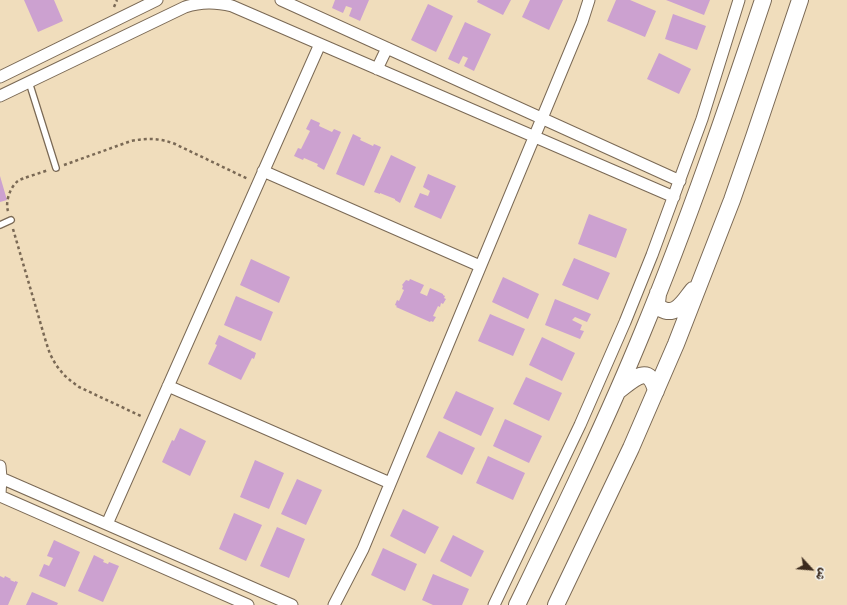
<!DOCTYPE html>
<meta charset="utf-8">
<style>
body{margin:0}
#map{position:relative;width:847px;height:605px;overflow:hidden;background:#f0ddbc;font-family:"Patrick Hand","Playpen Sans Arabic",sans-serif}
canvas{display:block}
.north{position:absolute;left:791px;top:549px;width:40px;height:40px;-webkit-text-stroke:3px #f6f6f2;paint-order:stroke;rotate:116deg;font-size:11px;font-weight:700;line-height:16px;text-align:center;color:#3b2a1e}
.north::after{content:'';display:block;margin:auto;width:14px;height:18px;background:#3b2a1e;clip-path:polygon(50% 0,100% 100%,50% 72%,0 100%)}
</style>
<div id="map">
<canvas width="847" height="605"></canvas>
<div class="north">ش</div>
</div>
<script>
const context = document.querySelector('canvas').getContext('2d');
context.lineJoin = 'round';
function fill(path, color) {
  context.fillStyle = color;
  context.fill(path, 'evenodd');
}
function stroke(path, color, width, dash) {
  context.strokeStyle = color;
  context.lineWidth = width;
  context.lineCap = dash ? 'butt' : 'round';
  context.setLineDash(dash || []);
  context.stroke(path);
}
fill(new Path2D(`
 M24,0H54L63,21L38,32Z
 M335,0H369L360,21L349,16L352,8L346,6L343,13L332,8Z
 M478,0H511L503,15L477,2Z
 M530,0H563L549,30L522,17Z
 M616,0H630L656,11L645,37L607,21Z
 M666,0H710L704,15Z
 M428,4L453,16L436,52L411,40Z
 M673,14L706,26L697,50L665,39Z
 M465,22L491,34L474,71L464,66L468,58L463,56L459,64L448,59Z
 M659,53L691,69L679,94L647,79Z
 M311,119L320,123L319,126L332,132L334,129L341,132L324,170L317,166L318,164L304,158L303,160L294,156L298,148L301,149L310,131L306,129Z
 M353,134L361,138L360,140L373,146L374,144L381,147L364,186L336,174Z
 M391,155L416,167L400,203L395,200V199L380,193V194L374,192Z
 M428,174L456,186L441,219L414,207L420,193L428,196L430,191L423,187Z
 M0,176L7,200L0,202Z
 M589,214L627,229L616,258L578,244Z
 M574,258L610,273L598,300L562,285Z
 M251,259L290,277L279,303L240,285Z
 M503,277L539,294L528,319L492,302Z
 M410,279L424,285L420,293L427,296L430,288L443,294V295L445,296L444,298L446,299L443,304L441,303L440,307L438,306L433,316L436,317L433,322L431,321L430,322L396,307L397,306L395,305L397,300L399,301L404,290L402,289L403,286L402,285L406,280L409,281Z
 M236,296L273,312L261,341L224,325Z
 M555,299L591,314L587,322L575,317L572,320L582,325L580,330L584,331L580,339L545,325Z
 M490,314L525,329L513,356L478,341Z
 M219,335L256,353L254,359L252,358L241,380L208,364L217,345L215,344Z
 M542,337L575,353L562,381L529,365Z
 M526,377L562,393L549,421L513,404Z
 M456,391L494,408L481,436L443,418Z
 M505,419L542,436L529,463L493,446Z
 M180,428L206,441L190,476L162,462L172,440L174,441Z
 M439,431L475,448L462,475L426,457Z
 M488,456L525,473L513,500L476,483Z
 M255,460L284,473L269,509L240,497Z
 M297,479L322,490L306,525L281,514Z
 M403,509L439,527L425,554L390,536Z
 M234,513L262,525L246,561L219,549Z
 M277,527L305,539L289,578L260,566Z
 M453,535L484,551L471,577L440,561Z
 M54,540L80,552L65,587L39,576L44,564L49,566L53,558L47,556Z
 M383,548L417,564L405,591L371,575Z
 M94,555L104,560L103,562L108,564L109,562L119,566L103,602L78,591Z
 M433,574L469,589L462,605H433L422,600Z
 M0,576L4,578L5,576L11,579L10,580L15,582V581L18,582L8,605H0Z
 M32,592L58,603L57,605H26Z`), '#cca1d0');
const lane = new Path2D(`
 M29,82L56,168
 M0,225L11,220`);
const street = new Path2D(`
 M281,0L680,181
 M377,69L387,48
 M0,77L157,0
 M0,96L185,7C202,2 215,2 232,6L674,197
 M263,171L480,266
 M168,386L390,483
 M0,466L1,478L0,494
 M1,478L292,605
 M0,496L248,605
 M107,524L320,44
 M334,605L363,549L582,22L589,0
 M494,605L580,425L625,322L652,255L702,119L739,0`);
const secondary = new Path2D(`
 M658,293C658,297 657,300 657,303C659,311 670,313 676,309C683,305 688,296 693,290
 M618,391C633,380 649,362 656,391
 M517,605C561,514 605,424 643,331C688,222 726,111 763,0
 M556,605L631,448L676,344L732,200L754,137L800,0`);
stroke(lane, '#7a6955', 8);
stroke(street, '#7a6955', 13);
stroke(secondary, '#7a6955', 18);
stroke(new Path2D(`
 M114,7L117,0
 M64,165L131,141C147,138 160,138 175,144L248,179
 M8,211C5,202 10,187 18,181C22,178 41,173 48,170
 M13,229L46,342L50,354L56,365L64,375L71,381L79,387L143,417`), '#7a6955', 2.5, [3, 3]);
stroke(lane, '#fff', 5.5);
stroke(street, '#fff', 11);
stroke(secondary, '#fff', 16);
</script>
